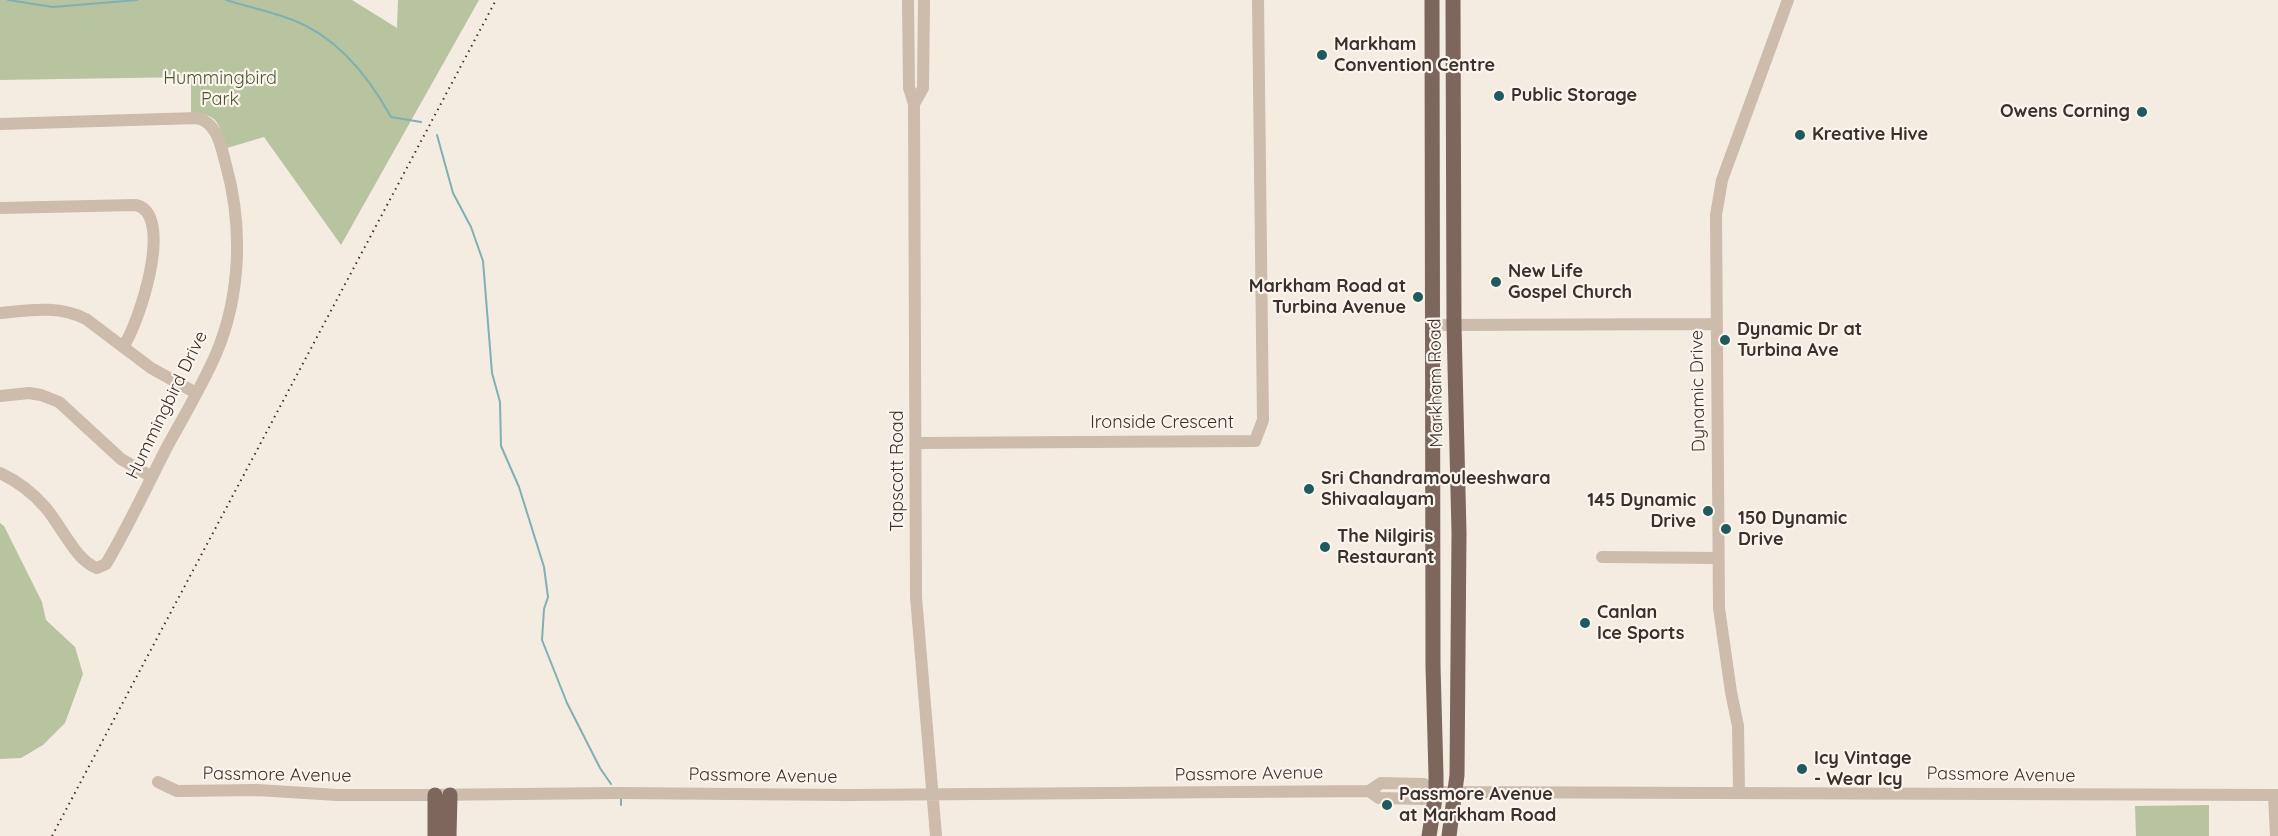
<!DOCTYPE html>
<style>
body{margin:0}
canvas{display:block;background:#f4ebe1}
</style>
<canvas width="2278" height="836"></canvas>
<script>
const context = document.querySelector('canvas').getContext('2d');
context.lineJoin = 'round';
function fill(path, color) {
  context.fillStyle = color;
  context.fill(path, 'evenodd');
}
function stroke(path, color, width, dash) {
  context.strokeStyle = color;
  context.lineWidth = width;
  context.lineCap = dash ? 'butt' : 'round';
  context.setLineDash(dash || []);
  context.stroke(path);
}
function label(font, color, halo, rows, align = 'center') {
  context.font = font + ' Quicksand,sans-serif';
  context.lineWidth = 4.5;
  context.setLineDash([]);
  context.textBaseline = 'middle';
  context.strokeStyle = halo;
  context.fillStyle = color;
  for (const [text, x, y, turn = 0] of rows) {
    context.save();
    context.translate(x, y);
    context.rotate((+turn || 0) * Math.PI / 180);
    context.textAlign = isNaN(turn) ? turn : align;
    if (halo) context.strokeText(text, 0, 0);
    context.fillText(text, 0, 0);
    context.restore();
  }
}
fill(new Path2D(`
 M0,0H352L397,28L398,0H479L341,245L264,137L227,148C218,123 219,114 191,113V77L0,80Z
 M0,523L4,526L42,602L46,620L75,647L83,674L65,723L43,745L21,758L0,759Z
 M2209,805V836H2136L2135,806Z`), '#b8c4a0');
stroke(new Path2D(`
 M8,0L53,7L137,0
 M226,0C249,7 272,12 293,20C337,37 369,77 391,117L421,122
 M437,135L453,193L471,227L483,261L492,373L500,402L501,446L519,487L544,567L548,597L544,609L542,640L567,703L600,768L611,784
 M621,805V797`), '#7fb0b2', 2);
stroke(new Path2D(`
 M908,0L909,88L914,104L916,597L936,836
 M914,104L923,88L924,0
 M0,124L197,118C218,123 221,147 226,165C243,226 241,295 216,354C202,386 184,416 167,447C147,486 128,527 106,564L97,568C75,560 61,525 45,507C33,493 17,481 0,473
 M0,208L135,205C176,212 139,324 123,347
 M0,313C31,310 58,305 86,319L151,368L196,393
 M1434,325L1716,324
 M0,396L29,393L41,395L59,402L121,459L152,477
 M916,443L1255,441L1263,420L1258,0
 M1602,557L1717,558
 M158,782L177,791L257,790L337,795H421L618,793L848,795L1369,791L1381,783L1424,784L1436,792
 M1369,791L1379,798L1423,799L1436,792L2278,795
 M1739,792L1738,726L1731,692L1719,608L1716,215L1722,180L1788,0
 M2274,795L2276,836`), '#cdbbac', 12);
stroke(new Path2D(`
 M435,836V795
 M449,836L450,795
 M1429,836L1436,792V775L1433,666L1432,0
 M1449,836L1457,775L1459,533L1454,325L1453,0`), '#7d675c', 15);
stroke(new Path2D(`
 M52,836L496,0`), '#3b302b', 2, [1.5, 4.5]);
for (const [x, y, r, color] of [
 [1322,55,6,"#1f5a5e"],
 [1499,96,6,"#1f5a5e"],
 [2142,112,6,"#1f5a5e"],
 [1800,135,6,"#1f5a5e"],
 [1496,282,6,"#1f5a5e"],
 [1418,297,6,"#1f5a5e"],
 [1725,340,6,"#1f5a5e"],
 [1309,489,6,"#1f5a5e"],
 [1708,511,6,"#1f5a5e"],
 [1726,529,6,"#1f5a5e"],
 [1325,547,6,"#1f5a5e"],
 [1585,623,6,"#1f5a5e"],
 [1802,769,6,"#1f5a5e"],
 [1387,805,6,"#1f5a5e"]
]) {
  const dot = new Path2D();
  dot.arc(x, y, r, 0, 2 * Math.PI);
  context.fillStyle = color;
  context.fill(dot);
  stroke(dot, '#fbf5ee', 2);
}
label('bold 18px', '#3b302b', '#fbf5ee', [
 ["Markham",1334,45],
 ["Convention Centre",1334,66],
 ["Public Storage",1511,96],
 ["Owens Corning",2130,112,"right"],
 ["Kreative Hive",1812,135],
 ["New Life",1508,272],
 ["Gospel Church",1508,293],
 ["Markham Road at",1406,287,"right"],
 ["Turbina Avenue",1406,308,"right"],
 ["Dynamic Dr at",1737,330],
 ["Turbina Ave",1737,351],
 ["Sri Chandramouleeshwara",1321,479],
 ["Shivaalayam",1321,500],
 ["145 Dynamic",1696,501,"right"],
 ["Drive",1696,522,"right"],
 ["150 Dynamic",1738,519],
 ["Drive",1738,540],
 ["The Nilgiris",1337,537],
 ["Restaurant",1337,558],
 ["Canlan",1597,613],
 ["Ice Sports",1597,634],
 ["Icy Vintage",1814,759],
 ["- Wear Icy",1814,780],
 ["Passmore Avenue",1399,795],
 ["at Markham Road",1399,816]
], 'left');
label('18px', '#4a5a2e', '#fbf5ee', [
 ["Hummingbird",220,79],
 ["Park",220,100]
]);
label('18px', '#3b302b', '#fbf5ee', [
 ["Markham Road",1436,383,-91],
 ["Dynamic Drive",1698,391,-91],
 ["Hummingbird Drive",167,405,-64],
 ["Ironside Crescent",1162,423],
 ["Tapscott Road",898,471,-90],
 ["Passmore Avenue",1249,774,-1],
 ["Passmore Avenue",277,775,1],
 ["Passmore Avenue",2001,775,1],
 ["Passmore Avenue",763,776,1]
]);
</script>
